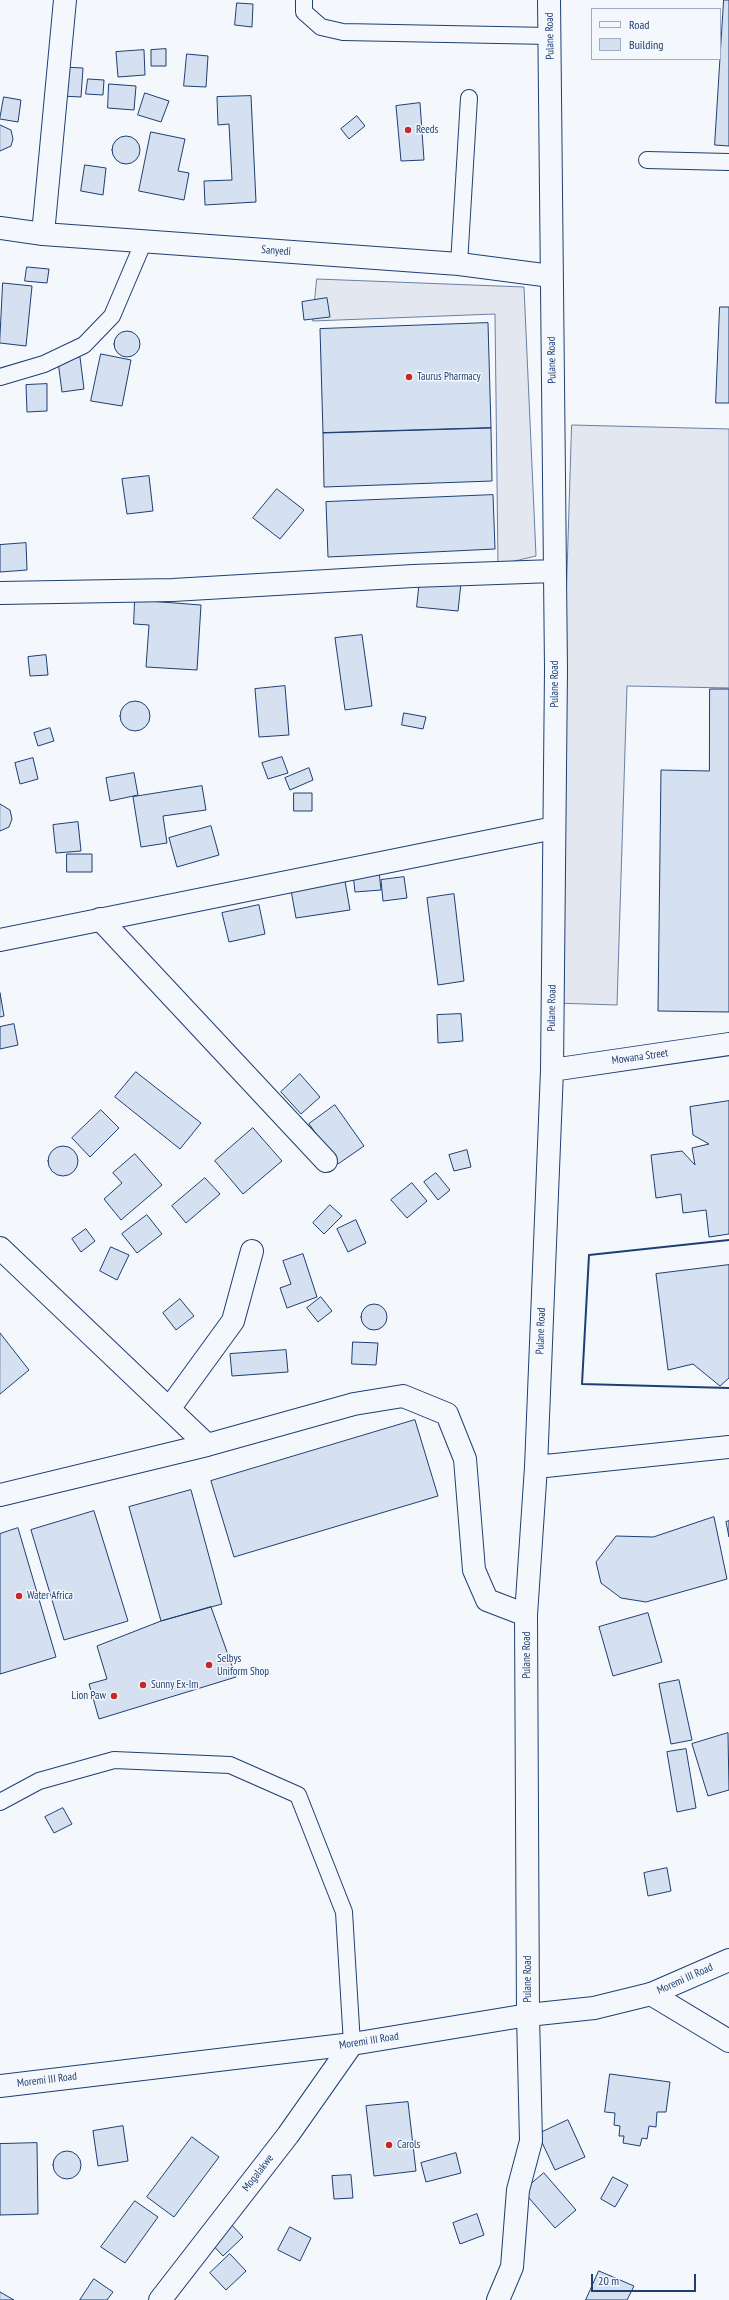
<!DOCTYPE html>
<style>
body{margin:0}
#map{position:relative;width:729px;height:2300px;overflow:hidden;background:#f4f7fb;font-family:"PT Sans Narrow",sans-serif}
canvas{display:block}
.legend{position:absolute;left:591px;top:8px;width:130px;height:52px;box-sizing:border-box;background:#f4f7fb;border:1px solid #9eadc5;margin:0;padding:5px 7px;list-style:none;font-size:12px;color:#1d3f73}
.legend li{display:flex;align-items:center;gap:8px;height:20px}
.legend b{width:20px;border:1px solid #9eadc5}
.scale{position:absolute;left:591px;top:2274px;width:105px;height:18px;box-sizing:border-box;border:2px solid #1d3f73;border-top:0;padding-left:5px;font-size:12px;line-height:14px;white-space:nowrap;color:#1d3f73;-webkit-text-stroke:3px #f4f7fb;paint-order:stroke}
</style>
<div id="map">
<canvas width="729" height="2300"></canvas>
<ul class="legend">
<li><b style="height:5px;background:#f4f7fb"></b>Road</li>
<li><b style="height:11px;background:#d5e0f0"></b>Building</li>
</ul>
<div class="scale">20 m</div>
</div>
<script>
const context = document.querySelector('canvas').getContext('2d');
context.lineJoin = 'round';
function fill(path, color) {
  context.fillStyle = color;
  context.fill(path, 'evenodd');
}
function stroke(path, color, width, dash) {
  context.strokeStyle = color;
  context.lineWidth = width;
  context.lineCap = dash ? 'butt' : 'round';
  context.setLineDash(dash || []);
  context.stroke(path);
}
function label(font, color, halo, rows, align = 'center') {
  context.font = font + ' "PT Sans Narrow",sans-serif';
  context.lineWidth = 3;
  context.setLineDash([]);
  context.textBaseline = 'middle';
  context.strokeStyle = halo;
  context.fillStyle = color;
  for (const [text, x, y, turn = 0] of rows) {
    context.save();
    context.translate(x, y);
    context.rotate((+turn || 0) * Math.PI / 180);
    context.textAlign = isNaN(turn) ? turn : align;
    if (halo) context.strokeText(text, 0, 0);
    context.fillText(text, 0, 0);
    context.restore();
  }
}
const parking = new Path2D(`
 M317,279L524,287L536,556L498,565L495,314L313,321Z
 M572,425L729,429V688L627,686L617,1005L554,1003Z`);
fill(parking, '#e3e8f0');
stroke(parking, '#687fa3', 1);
const building = new Path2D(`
 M724,0H729V146L715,145Z
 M237,3L253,4L252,27L235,25Z
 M166,49V66H151V50Z
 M144,50L145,75L118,77L116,52Z
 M187,54L208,56L206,87L184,86Z
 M63,67L83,68L81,97L61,96Z
 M88,79L104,80L103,95L86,94Z
 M109,84L136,86L134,110L108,108Z
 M145,93L169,101L161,122L138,115Z
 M251,96L256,202L205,205L204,181L232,180L229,124L218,125L217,97Z
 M4,97L21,100L18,122L0,119Z
 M420,103L424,160L401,161L396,106Z
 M357,116L365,126L349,139L341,129Z
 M0,125L11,130L13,139L11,146L0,151Z
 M151,132L185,139L178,171L189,173L184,200L139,191Z
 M112 150a14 14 0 1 1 28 0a14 14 0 1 1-28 0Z
 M85,165L106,168L103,195L81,191Z
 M27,267L49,269L47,283L25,281Z
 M3,283L32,286L26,346L0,343Z
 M327,298L330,317L304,320L302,302Z
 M720,307H729V403H716Z
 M488,323L491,428L323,433L320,329Z
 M114 344a13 13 0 1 1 26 0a13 13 0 1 1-26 0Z
 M101,354L131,360L122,406L91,401Z
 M80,357L84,389L62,392L58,361Z
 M47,384V411L27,412L26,385Z
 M491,428L492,481L324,487L323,433Z
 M149,476L153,511L127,514L122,479Z
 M277,489L304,510L280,539L253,518Z
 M493,495L495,549L328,557L326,502Z
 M26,543L27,570L0,572V545Z
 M420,579L461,583L458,611L417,607Z
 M135,600L201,605L197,670L146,667L149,625L134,624Z
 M362,635L372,706L345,710L335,638Z
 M46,655L48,675L30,676L28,657Z
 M285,686L289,735L259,737L255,689Z
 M710,689H729V1012L658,1011L661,770L709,771Z
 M120 716a15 15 0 1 1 30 0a15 15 0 1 1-30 0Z
 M404,713L426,717L423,729L402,725Z
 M50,728L54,741L38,746L34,733Z
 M282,757L288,773L268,779L262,763Z
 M33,758L38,779L20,784L15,763Z
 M309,768L313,780L290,790L285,778Z
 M134,773L138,795L110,801L106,778Z
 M202,786L206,810L163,816L167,843L141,847L133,797Z
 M294,793H312V811H294Z
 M0,804L10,810L12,819L9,827L0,831Z
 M78,822L81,851L56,853L53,825Z
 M211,826L219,855L177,867L169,838Z
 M67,854H92V872H67Z
 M379,871L381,890L355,892L353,874Z
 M404,877L407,898L383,901L381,880Z
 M345,881L350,910L296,918L291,890Z
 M454,894L464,981L438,985L427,898Z
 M259,905L265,934L229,942L222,913Z
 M0,993L4,1016L0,1017Z
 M461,1014L463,1041L438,1043L437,1015Z
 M14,1024L18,1045L0,1049V1027Z
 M136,1072L201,1123L180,1149L115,1097Z
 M300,1074L320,1097L301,1114L281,1092Z
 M729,1101V1234L709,1237L706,1210L683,1213L681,1194L656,1198L651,1155L682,1151L695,1165L692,1148L709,1144L693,1135L690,1107Z
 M335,1105L364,1146L338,1164L309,1124Z
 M101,1110L119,1128L90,1157L72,1138Z
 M253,1128L282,1161L243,1194L215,1161Z
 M48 1161a15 15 0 1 1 30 0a15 15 0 1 1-30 0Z
 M467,1150L471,1167L454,1171L449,1155Z
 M135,1154L162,1185L121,1220L104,1199L122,1183L113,1173Z
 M436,1173L450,1190L438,1200L424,1182Z
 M205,1178L220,1194L186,1223L172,1206Z
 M412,1183L427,1201L407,1218L391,1200Z
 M330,1205L342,1216L324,1234L313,1223Z
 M147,1215L162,1234L137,1253L122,1234Z
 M356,1220L366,1243L348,1252L337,1229Z
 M86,1229L95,1241L81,1252L72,1239Z
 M111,1247L129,1255L117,1280L100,1271Z
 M303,1254L317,1297L287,1308L280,1288L291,1284L283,1261Z
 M729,1265V1378L720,1386L693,1364L668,1370L656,1274Z
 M321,1297L332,1311L318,1322L307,1308Z
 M180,1299L194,1316L176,1330L163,1313Z
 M361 1317a13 13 0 1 1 26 0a13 13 0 1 1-26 0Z
 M0,1333L29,1370L0,1394Z
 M353,1342L378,1343L376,1365L352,1364Z
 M286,1350L288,1372L232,1376L230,1354Z
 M415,1420L438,1496L234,1557L211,1481Z
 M191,1490L222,1604L161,1621L129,1507Z
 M94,1511L128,1621L64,1640L31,1530Z
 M714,1517L727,1579L646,1602L621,1598L601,1583L596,1562L616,1536L653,1537Z
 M729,1521V1537L726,1522Z
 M18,1528L56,1657L0,1674V1534Z
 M211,1607L236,1677L99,1719L89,1684L107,1679L97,1646L161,1621Z
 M648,1613L662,1662L613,1676L599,1627Z
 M679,1680L692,1740L671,1744L659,1684Z
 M728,1733L729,1790L708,1796L692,1744Z
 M686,1749L696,1808L677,1812L667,1752Z
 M63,1808L72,1824L54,1833L45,1817Z
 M667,1868L671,1891L648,1896L644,1873Z
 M610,2074L670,2082L666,2112H657L656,2127L649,2126L647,2139L642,2138L640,2146L623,2143L624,2136H619L620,2126L614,2125L615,2113L605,2112Z
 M408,2102L416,2171L374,2176L366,2106Z
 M568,2120L585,2157L555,2170L538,2134Z
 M123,2126L128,2161L98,2166L93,2131Z
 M192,2137L219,2157L174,2217L147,2197Z
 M37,2143L38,2214L0,2215V2144Z
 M53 2165a14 14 0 1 1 28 0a14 14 0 1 1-28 0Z
 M456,2153L461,2173L426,2182L421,2163Z
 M544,2173L576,2210L555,2228L523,2191Z
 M351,2175L353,2198L334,2199L332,2176Z
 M613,2177L628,2185L615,2207L601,2199Z
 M135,2201L158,2217L125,2263L101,2247Z
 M477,2214L484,2235L460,2244L453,2223Z
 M227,2220L243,2237L223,2256L207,2239Z
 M290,2227L311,2238L300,2261L278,2250Z
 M230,2254L246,2271L226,2290L210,2273Z
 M599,2271L634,2286L627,2300H586Z
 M94,2279L113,2292L107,2300H80Z
 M0,2292L14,2300H0Z`);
fill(building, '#d5e0f0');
stroke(building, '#1d3f73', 1);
const lane = new Path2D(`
 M304,0V12L321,27L343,32L550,36
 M647,160L729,162
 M459,264L469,98
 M0,377L44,364L84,345L112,316L144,241
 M0,1802L39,1781L114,1760L230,1765L298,1795L344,1912L352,2044`);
const street = new Path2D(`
 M0,228L43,234L459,264L551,276
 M43,234L65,0
 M0,593L173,590L413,576L554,571
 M100,919L326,1161
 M0,940L554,828
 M552,1070L729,1044
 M0,1248L207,1445
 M169,1409L233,1321L252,1251
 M536,1467L729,1447
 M0,1495L207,1445L354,1404L403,1396L447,1414L465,1459L474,1570L487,1600L526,1615
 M651,1994L729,2041
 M160,2300L288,2135L352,2044
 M498,2300L512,2267L518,2190L531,2141L528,2015L526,1615L536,1467L552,1070L556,669L549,0`);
const secondary = new Path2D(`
 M0,2086L352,2044L528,2015L594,2008L651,1994L729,1960`);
stroke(lane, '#1d3f73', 18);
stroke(street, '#1d3f73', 24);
stroke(secondary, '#1d3f73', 24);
stroke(lane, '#f4f7fb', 16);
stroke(street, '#f4f7fb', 22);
stroke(secondary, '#f4f7fb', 22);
stroke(new Path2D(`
 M729,1240L589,1255L582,1384L729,1388`), '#1d3f73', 2);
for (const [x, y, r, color] of [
 [408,130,4,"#c62828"],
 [409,377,4,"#c62828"],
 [19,1596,4,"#c62828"],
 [209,1665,4,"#c62828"],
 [143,1685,4,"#c62828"],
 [114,1696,4,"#c62828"],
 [389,2145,4,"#c62828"]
]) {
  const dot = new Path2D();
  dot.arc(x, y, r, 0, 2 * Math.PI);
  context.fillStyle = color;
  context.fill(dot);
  stroke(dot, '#f4f7fb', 1.5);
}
label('11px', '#1d3f73', '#f4f7fb', [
 ["Pulane Road",550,36,-91],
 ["Sanyedi",276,251,4],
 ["Pulane Road",552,360,-91],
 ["Pulane Road",555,684,-90],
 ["Pulane Road",552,1008,-89],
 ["Mowana Street",640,1057,-8],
 ["Pulane Road",541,1331,-88],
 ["Pulane Road",527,1655,-90],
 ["Pulane Road",528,1979,-90],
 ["Moremi III Road",685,1979,-24],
 ["Moremi III Road",369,2041,-9],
 ["Moremi III Road",47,2080,-7],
 ["Mogalakwe",258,2173,-52]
]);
label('11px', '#1d3f73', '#f4f7fb', [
 ["Reeds",416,130],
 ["Taurus Pharmacy",417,377],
 ["Water Africa",27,1596],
 ["Selbys",217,1659],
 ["Uniform Shop",217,1672],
 ["Sunny Ex-Im",151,1685],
 ["Lion Paw",106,1696,"right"],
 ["Carols",397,2145]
], 'left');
</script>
